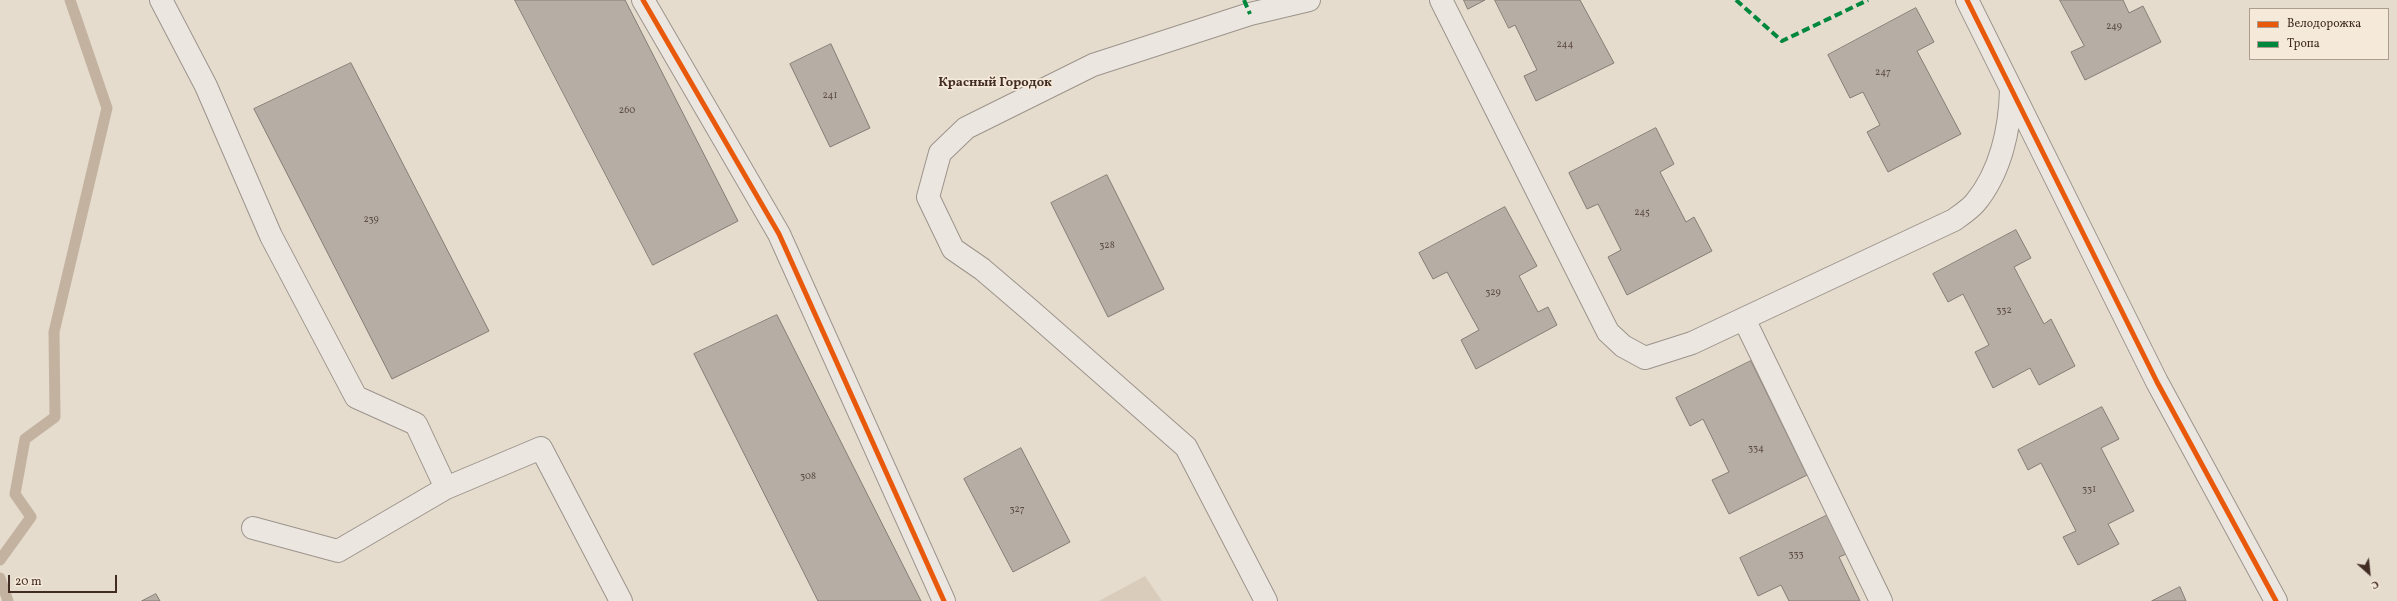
<!DOCTYPE html>
<meta charset="utf-8">
<style>
body{margin:0}
#map{position:relative;width:2397px;height:601px;overflow:hidden;background:#e5dcce;font-family:Vollkorn,serif}
canvas{display:block}
.legend{position:absolute;left:2249px;top:8px;width:140px;height:52px;box-sizing:border-box;background:#f5e9d9;border:1px solid #ad9d90;margin:0;padding:5px 7px;list-style:none;font-size:12px;color:#412b23}
.legend li{display:flex;align-items:center;gap:8px;height:20px}
.legend b{width:20px;border:1px solid #ad9d90}
.north{position:absolute;left:2349px;top:553px;width:40px;height:40px;-webkit-text-stroke:3px #f5e9d9;paint-order:stroke;rotate:153deg;font-size:11px;font-weight:700;line-height:16px;text-align:center;color:#412b23}
.north::after{content:'';display:block;margin:auto;width:14px;height:18px;background:#412b23;clip-path:polygon(50% 0,100% 100%,50% 72%,0 100%)}
.scale{position:absolute;left:8px;top:575px;width:109px;height:18px;box-sizing:border-box;border:2px solid #412b23;border-top:0;padding-left:5px;font-size:12px;line-height:14px;white-space:nowrap;color:#412b23;-webkit-text-stroke:3px #f5e9d9;paint-order:stroke}
</style>
<div id="map">
<canvas width="2397" height="601"></canvas>
<ul class="legend">
<li><b style="height:5px;background:#e8590c"></b>Велодорожка</li>
<li><b style="height:5px;background:#00873e"></b>Тропа</li>
</ul>
<div class="north">С</div>
<div class="scale">20 m</div>
</div>
<script>
const context = document.querySelector('canvas').getContext('2d');
context.lineJoin = 'round';
function fill(path, color) {
  context.fillStyle = color;
  context.fill(path, 'evenodd');
}
function stroke(path, color, width, dash) {
  context.strokeStyle = color;
  context.lineWidth = width;
  context.lineCap = dash ? 'butt' : 'round';
  context.setLineDash(dash || []);
  context.stroke(path);
}
function label(font, color, halo, rows, align = 'center') {
  context.font = font + ' Vollkorn,serif';
  context.lineWidth = 3.5;
  context.setLineDash([]);
  context.textBaseline = 'middle';
  context.strokeStyle = halo;
  context.fillStyle = color;
  for (const [text, x, y, turn = 0] of rows) {
    context.save();
    context.translate(x, y);
    context.rotate((+turn || 0) * Math.PI / 180);
    context.textAlign = isNaN(turn) ? turn : align;
    if (halo) context.strokeText(text, 0, 0);
    context.fillText(text, 0, 0);
    context.restore();
  }
}
fill(new Path2D(`
 M1145,576L1162,601H1099Z`), '#daccba');
stroke(new Path2D(`
 M0,560L31,517L15,494L25,439L55,417L54,332L107,108L70,0
 M0,578L8,601`), '#c3b2a0', 11);
const building = new Path2D(`
 M515,0H625L738,221L653,265Z
 M1464,0H1485L1468,9Z
 M1495,0H1580L1614,63L1536,101L1524,76L1537,70L1515,25L1509,28Z
 M2060,0H2123L2129,13L2143,6L2161,42L2085,80L2071,52L2084,46Z
 M1916,8L1934,42L1917,51L1961,134L1888,172L1867,132L1880,125L1863,92L1850,98L1828,55Z
 M831,44L870,128L830,147L790,64Z
 M351,63L489,331L392,379L254,109Z
 M1656,128L1674,164L1660,172L1686,222L1694,217L1712,251L1627,295L1608,257L1621,250L1598,204L1587,209L1569,173Z
 M1107,175L1164,289L1108,317L1051,203Z
 M1505,207L1537,266L1519,276L1538,312L1548,307L1557,325L1476,369L1461,340L1479,330L1447,272L1433,279L1419,253Z
 M2016,230L2031,258L2014,267L2044,324L2051,319L2075,366L2039,385L2030,368L1993,388L1975,352L1989,345L1963,294L1948,302L1933,274Z
 M777,315L921,601H818L694,354Z
 M1751,361L1807,475L1729,514L1712,480L1729,472L1703,419L1690,426L1676,398Z
 M2102,407L2119,439L2101,448L2134,511L2108,524L2119,544L2078,565L2063,537L2076,531L2041,463L2028,470L2018,450Z
 M1021,448L1070,542L1013,572L964,479Z
 M1832,513L1851,552L1839,557L1860,601H1789L1781,585L1758,596L1740,558Z
 M2180,587L2186,601H2152Z
 M156,594L160,601H142Z`);
fill(building, '#b6aea5');
stroke(building, '#857d75', 1);
const minor = new Path2D(`
 M161,0L206,86L271,236L356,397L416,424L446,488L338,551L253,528
 M643,0L779,234L944,601
 M1441,0L1608,332L1623,346L1645,358L1692,343L1954,220C1961,215 1970,209 1975,203C2001,172 2010,128 2011,90
 M1967,0L2157,382L2276,601
 M1744,319L1881,601
 M446,488L541,448L621,601
 M1266,601L1186,447L1030,310L982,269L953,249L928,197L940,153L966,128L1093,65L1250,14L1309,0`);
stroke(minor, '#9c948c', 24);
stroke(minor, '#ebe6df', 22);
stroke(new Path2D(`
 M1244,0L1250,14
 M1736,0L1782,41L1868,0`), '#00873e', 4, [8, 4]);
stroke(new Path2D(`
 M643,0L779,234L944,601
 M1967,0L2157,382L2276,601`), '#e8590c', 5);
label('10px', '#5e4c44', null, [
 ["249",2114,27],
 ["244",1565,45],
 ["247",1883,73],
 ["241",830,96],
 ["260",627,111],
 ["245",1642,213],
 ["239",371,220],
 ["328",1107,246],
 ["329",1493,293],
 ["332",2004,311],
 ["334",1756,449],
 ["308",808,477],
 ["331",2089,490],
 ["327",1017,510],
 ["333",1796,555]
]);
label('bold 13px', '#412b23', '#f5e9d9', [
 ["Красный Городок",995,84]
]);
</script>
